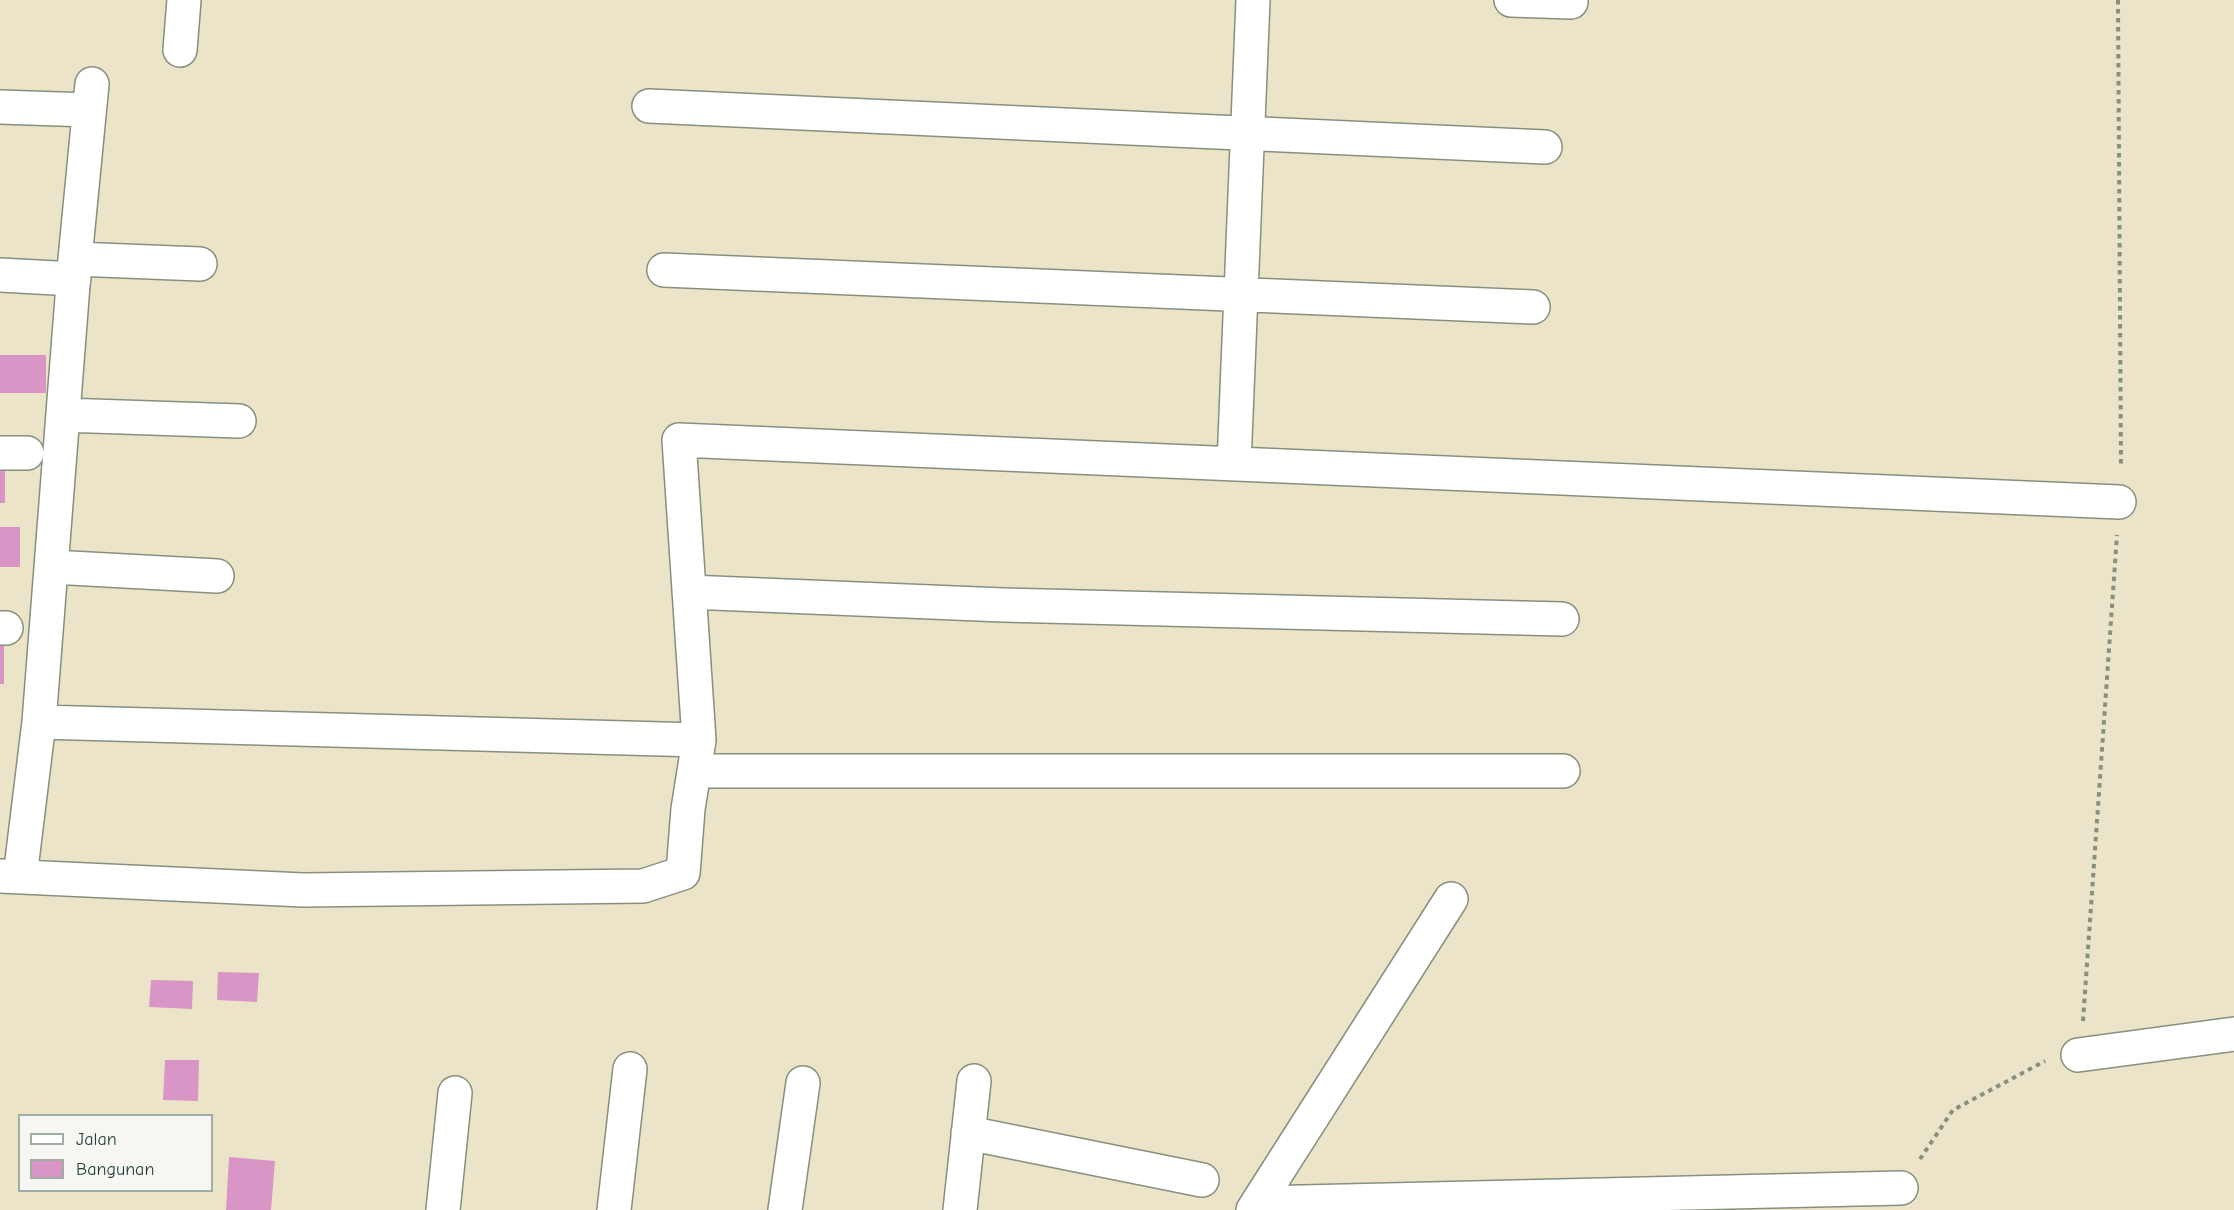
<!DOCTYPE html>
<style>
body{margin:0}
#map{position:relative;width:2234px;height:1210px;overflow:hidden;background:#ece4c8;font-family:"Comic Neue",sans-serif}
canvas{display:block}
.legend{position:absolute;left:18px;top:1114px;width:195px;height:78px;box-sizing:border-box;background:#f6f6f2;border:2px solid #a0aca6;margin:0;padding:8px 10px;list-style:none;font-size:18px;color:#1f3d34}
.legend li{display:flex;align-items:center;gap:12px;height:30px}
.legend b{width:30px;border:2px solid #a0aca6}
</style>
<div id="map">
<canvas width="2234" height="1210"></canvas>
<ul class="legend">
<li><b style="height:8px;background:#fff"></b>Jalan</li>
<li><b style="height:16px;background:#d895c6"></b>Bangunan</li>
</ul>
</div>
<script>
const context = document.querySelector('canvas').getContext('2d');
context.lineJoin = 'round';
function fill(path, color) {
  context.fillStyle = color;
  context.fill(path, 'evenodd');
}
function stroke(path, color, width, dash) {
  context.strokeStyle = color;
  context.lineWidth = width;
  context.lineCap = dash ? 'butt' : 'round';
  context.setLineDash(dash || []);
  context.stroke(path);
}
fill(new Path2D(`
 M0,355H46V393H0Z
 M0,469H5V503H0Z
 M0,527H20V567H0Z
 M0,646H4V684H0Z
 M218,972L259,973L257,1002L217,1000Z
 M151,980L193,981L192,1009L149,1007Z
 M165,1060H199L198,1101L163,1100Z
 M229,1157L275,1161L271,1210H226Z`), '#d895c6');
const minor = new Path2D(`
 M1511,0L1571,2
 M180,50L184,0
 M649,106L1545,147
 M0,107L89,110
 M75,259L200,264
 M664,270L1533,307
 M0,275L74,279
 M63,415L239,421
 M0,453H27
 M1234,464L1253,0
 M52,567L217,576
 M689,592L1003,605L1562,619
 M0,628H6
 M39,722L699,740
 M694,771H1563
 M0,876L303,890L643,886L683,873L688,809L699,740L679,440L2119,502
 M20,877L39,722L75,259L92,84
 M2078,1055L2234,1034
 M968,1133L1202,1180
 M1259,1203L1901,1188
 M443,1210L455,1093
 M614,1210L630,1069
 M785,1210L803,1083
 M960,1210L974,1081
 M1253,1210L1451,899`);
stroke(minor, '#86907e', 36);
stroke(new Path2D(`
 M2118,0L2121,467
 M2083,1021L2117,535
 M1920,1159L1953,1110L2045,1061`), '#86907e', 4, [4.5, 4.5]);
stroke(minor, '#fff', 33);
</script>
